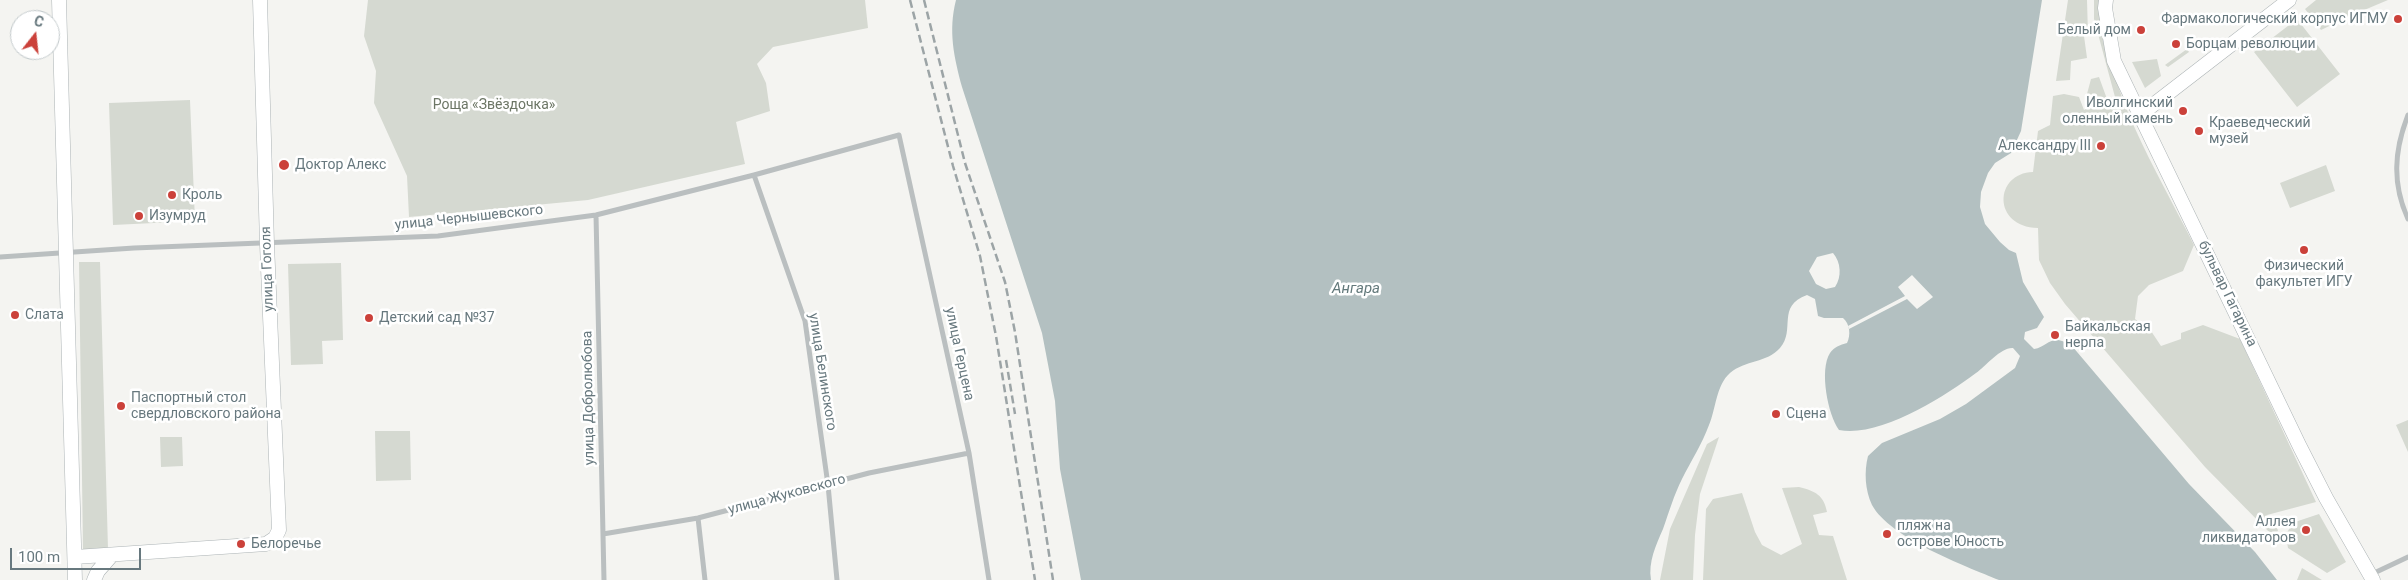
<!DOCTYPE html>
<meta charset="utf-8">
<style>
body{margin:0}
#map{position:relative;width:2408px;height:580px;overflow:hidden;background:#f4f4f1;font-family:Roboto,sans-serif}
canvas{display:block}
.north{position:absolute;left:10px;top:10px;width:50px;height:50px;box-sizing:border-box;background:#fff;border:1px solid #c2c9cb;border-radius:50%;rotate:16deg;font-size:14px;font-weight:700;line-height:20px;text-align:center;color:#67787e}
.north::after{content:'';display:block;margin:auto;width:18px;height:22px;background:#cb413a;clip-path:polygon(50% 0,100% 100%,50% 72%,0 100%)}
.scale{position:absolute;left:10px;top:548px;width:131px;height:22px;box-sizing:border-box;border:2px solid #67787e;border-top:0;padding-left:6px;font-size:15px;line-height:18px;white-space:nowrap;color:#67787e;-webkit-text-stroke:4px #fff;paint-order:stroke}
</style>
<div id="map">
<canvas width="2408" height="580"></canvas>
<div class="north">С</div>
<div class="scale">100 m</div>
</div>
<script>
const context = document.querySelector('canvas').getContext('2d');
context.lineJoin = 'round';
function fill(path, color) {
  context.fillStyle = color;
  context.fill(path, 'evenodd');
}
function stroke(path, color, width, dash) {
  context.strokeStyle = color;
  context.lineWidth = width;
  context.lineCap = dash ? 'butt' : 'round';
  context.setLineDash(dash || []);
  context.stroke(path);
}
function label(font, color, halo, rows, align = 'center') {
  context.font = font + ' Roboto,sans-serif';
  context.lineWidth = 5;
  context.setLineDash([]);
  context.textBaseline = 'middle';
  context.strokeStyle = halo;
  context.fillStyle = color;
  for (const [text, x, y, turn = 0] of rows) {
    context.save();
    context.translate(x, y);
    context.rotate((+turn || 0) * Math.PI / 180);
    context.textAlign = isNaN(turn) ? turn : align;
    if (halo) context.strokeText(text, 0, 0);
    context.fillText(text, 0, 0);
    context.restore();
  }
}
fill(new Path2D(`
 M368,0H865L868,28L773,47L757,64L766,83L770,111L736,122L745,164L588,200L409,217L407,176L374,103L376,71L364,36Z
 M2068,0H2087L2088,35L2084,36L2087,58L2071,61L2070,80L2056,81Z
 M2094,0H2100C2105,89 2155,167 2194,245L2183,271L2149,285L2138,296L2135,319L2151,331L2161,346L2181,339V333L2203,325L2240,339L2316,502L2267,515L2278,530L2275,538L2205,467L2065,304L2050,283L2039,260L2038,228C1992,227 1994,173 2033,172L2038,131L2050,125L2053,96L2064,94L2079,97L2084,110L2091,106L2087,94L2091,79L2099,77L2107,99L2115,97L2094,19Z
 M2316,0H2388L2350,16L2321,30L2305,9Z
 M2297,19L2340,74L2297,107L2254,52Z
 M2187,49L2189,52L2168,67L2165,65Z
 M2157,59L2161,76L2145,88L2132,62Z
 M190,100L195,221L113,225L109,103Z
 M2326,165L2335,191L2290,208L2280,183Z
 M79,262H100L108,549L83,550Z
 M341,263L343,340L322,341L323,364L291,365L288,264Z
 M2408,420V452L2396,425Z
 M375,431H410L411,480L376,481Z
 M160,437H182L183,466L161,467Z
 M1719,437L1700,494L1695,535L1693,580H1660L1670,529L1707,444Z
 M1799,487C1815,491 1824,495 1827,512L1813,515L1819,535L1833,536L1847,580H1703L1706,509L1713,499L1742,493L1755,532L1762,545L1781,555L1802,544L1782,488Z
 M2319,514L2346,562L2327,573L2288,548L2286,535L2292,523Z
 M2302,568L2322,580H2297Z`), '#d5d9d1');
fill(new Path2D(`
 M956,0H2042L2021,131L2011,153L1995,163L1988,173L1981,192L1980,207L1985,224L2000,242L2009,250L2016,253L2023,282L2044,317L2037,328L2025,332L2024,339L2034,349C2050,346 2050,332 2072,346L2189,484L2255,552L2277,580H1999C1965,566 1890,538 1872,505C1865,490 1864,472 1868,456L1882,443L1940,419L1966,404L2015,368L2020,356L2013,348C2001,347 1986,366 1976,373C1944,397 1879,438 1839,430C1828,415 1819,370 1830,353C1834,347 1840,345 1847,343C1851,335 1850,324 1843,318H1824L1818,316L1815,299L1807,295C1776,306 1796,330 1780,348C1767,363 1745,360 1730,373C1716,385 1716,409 1709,425C1702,444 1691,461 1682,479C1674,495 1669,512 1663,529C1656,545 1648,562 1651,580H1081L1060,469L1055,401L1042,333L962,87C954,57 948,31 956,0ZM1833,253C1841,262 1842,277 1835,287L1826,289L1816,284L1809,271L1817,257Z`), '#b3c0c1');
fill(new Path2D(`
 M1912,275L1933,297L1917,309L1907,299L1849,329L1848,326L1905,296L1898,287Z`), '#f4f4f1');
const secondary = new Path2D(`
 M59,0L75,580
 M2106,0L2105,8L2114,61L2300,447L2326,498L2373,580
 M2140,115L2289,0
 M75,557L266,544L275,538L279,530L267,244L260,0
 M94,580L98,571L112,555`);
stroke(secondary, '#acb3b5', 15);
stroke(new Path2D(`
 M2408,115C2394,151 2392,184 2408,219
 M754,175L805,321L828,485L837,580
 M596,215L604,580
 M0,257L134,248L438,236L596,215L754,175L899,135L969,453L989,580
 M698,518L705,580
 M603,534L698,518L869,473L969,453
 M2372,574L2408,557`), '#babfc0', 5);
stroke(secondary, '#fff', 14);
stroke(new Path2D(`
 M910,0L953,166L980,256L996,336L1035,580
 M924,0L965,163L1005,282L1015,332L1053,580
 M1006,360L1015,414`), '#9ca4a6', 2.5, [8, 4]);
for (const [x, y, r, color] of [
 [2398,19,5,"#cb413a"],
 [2141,30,5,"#cb413a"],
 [2176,44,5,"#cb413a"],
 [2183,111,5,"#cb413a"],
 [2199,131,5,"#cb413a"],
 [2101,146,5,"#cb413a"],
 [284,165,6,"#cb413a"],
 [172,195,5,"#cb413a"],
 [139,216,5,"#cb413a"],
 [2304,250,5,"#cb413a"],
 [15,315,5,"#cb413a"],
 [369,318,5,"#cb413a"],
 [2055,335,5,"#cb413a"],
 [121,406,5,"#cb413a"],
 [1776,414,5,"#cb413a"],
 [2306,530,5,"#cb413a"],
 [1887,534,5,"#cb413a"],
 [241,544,5,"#cb413a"]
]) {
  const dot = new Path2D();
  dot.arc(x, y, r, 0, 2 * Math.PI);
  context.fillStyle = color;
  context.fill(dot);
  stroke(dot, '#fff', 2);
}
label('14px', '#67787e', '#fff', [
 ["Фармакологический корпус ИГМУ",2388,19,"right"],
 ["Белый дом",2131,30,"right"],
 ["Борцам революции",2186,44],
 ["Иволгинский",2173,103,"right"],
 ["оленный камень",2173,119,"right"],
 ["Краеведческий",2209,123],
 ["музей",2209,139],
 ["Александру III",2091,146,"right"],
 ["Доктор Алекс",295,165],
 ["Кроль",182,195],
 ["Изумруд",149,216],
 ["Физический",2304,266,"center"],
 ["факультет ИГУ",2304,282,"center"],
 ["Слата",25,315],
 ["Детский сад №37",379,318],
 ["Байкальская",2065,327],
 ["нерпа",2065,343],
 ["Паспортный стол",131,398],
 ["свердловского района",131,414],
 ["Сцена",1786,414],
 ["Аллея",2296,522,"right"],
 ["ликвидаторов",2296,538,"right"],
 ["пляж на",1897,526],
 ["острове Юность",1897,542],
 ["Белоречье",251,544]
], 'left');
label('14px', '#6c7665', '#fff', [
 ["Роща «Звёздочка»",494,105]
]);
label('14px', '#67787e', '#fff', [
 ["улица Чернышевского",469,218,-6],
 ["улица Гоголя",268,269,-92],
 ["бульвар Гагарина",2227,294,64],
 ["улица Герцена",959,354,78],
 ["улица Белинского",822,372,81],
 ["улица Добролюбова",589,398,-91],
 ["улица Жуковского",787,495,-15]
]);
label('italic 15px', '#63797b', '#fff', [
 ["Ангара",1356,289]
]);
</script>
